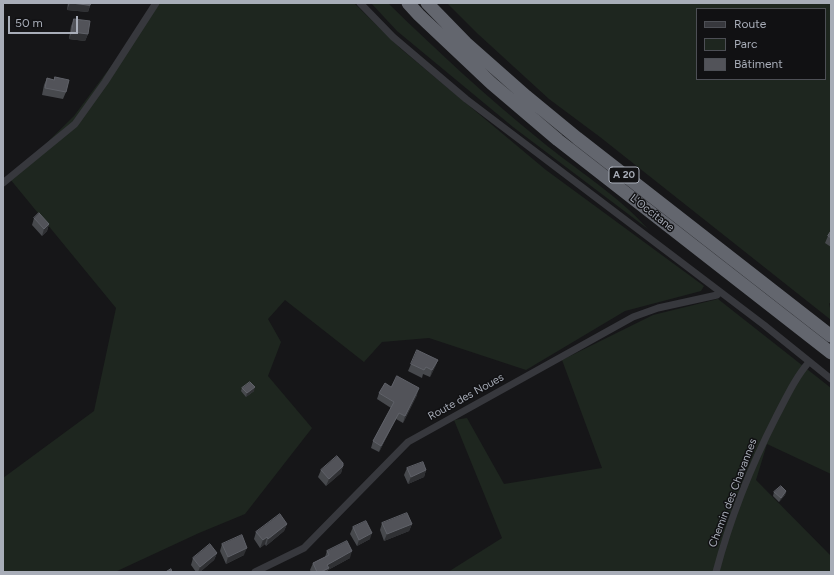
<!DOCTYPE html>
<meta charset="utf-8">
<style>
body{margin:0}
#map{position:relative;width:834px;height:575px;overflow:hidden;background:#161618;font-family:Figtree,sans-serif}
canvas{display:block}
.frame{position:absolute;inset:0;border:4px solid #a8adb8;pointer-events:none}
.legend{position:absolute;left:696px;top:8px;width:130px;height:72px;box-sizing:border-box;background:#111113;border:1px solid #4d4f55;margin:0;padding:5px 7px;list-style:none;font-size:12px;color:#a8adb8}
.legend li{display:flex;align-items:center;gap:8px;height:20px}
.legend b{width:20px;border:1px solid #4d4f55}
.scale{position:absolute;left:8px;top:16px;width:70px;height:18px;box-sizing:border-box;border:2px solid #a8adb8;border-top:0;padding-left:5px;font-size:12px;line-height:14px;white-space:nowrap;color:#a8adb8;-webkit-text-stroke:3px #111113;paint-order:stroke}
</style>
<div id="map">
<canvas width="834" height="575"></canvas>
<div class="frame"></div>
<ul class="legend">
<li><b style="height:5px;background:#37383d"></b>Route</li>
<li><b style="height:11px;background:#1e261f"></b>Parc</li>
<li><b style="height:11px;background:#525359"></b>Bâtiment</li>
</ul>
<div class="scale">50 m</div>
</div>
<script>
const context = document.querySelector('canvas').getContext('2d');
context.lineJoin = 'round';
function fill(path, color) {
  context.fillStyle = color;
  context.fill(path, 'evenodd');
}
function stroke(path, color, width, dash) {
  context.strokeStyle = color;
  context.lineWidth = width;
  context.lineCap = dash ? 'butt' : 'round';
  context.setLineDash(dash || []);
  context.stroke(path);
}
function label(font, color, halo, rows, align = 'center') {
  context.font = font + ' Figtree,sans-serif';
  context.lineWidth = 3;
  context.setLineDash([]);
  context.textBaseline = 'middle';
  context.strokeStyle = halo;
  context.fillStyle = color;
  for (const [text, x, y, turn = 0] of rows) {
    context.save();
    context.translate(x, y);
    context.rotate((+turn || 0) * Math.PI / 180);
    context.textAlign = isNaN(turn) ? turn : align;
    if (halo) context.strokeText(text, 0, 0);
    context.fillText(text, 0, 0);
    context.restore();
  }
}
fill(new Path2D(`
 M158,3H354L400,48L546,170L704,286L701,291L625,311L526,370L429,338L382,342L364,362L285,300L268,319L281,342L268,376L312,428L245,514L199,533L115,572H3V478L94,411L116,308L10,179L74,116Z
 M371,3H388C437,51 487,97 540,140C575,169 619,196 648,229L513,127L397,31Z
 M447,3H831V304L829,303L831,313V320L600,137L549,99L478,34ZM697,9H825V79H697Z
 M718,299L831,388V474L767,444L756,480L831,556V572H448L502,538L454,420L467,418L504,484L602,468L562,360L653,315Z`), '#1e261f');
stroke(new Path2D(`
 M360,3L393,37L466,99L764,325L831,379
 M3,183L75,124L105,82L156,3
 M255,572L304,548L408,442L633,317L658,308L717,295L719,292
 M716,572C730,519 751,466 776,417C786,398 795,378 809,362`), '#37383d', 7);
stroke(new Path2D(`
 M408,3L419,15L491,83L558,140L831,353
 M427,3L466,43L526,96L577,138L831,336`), '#63666e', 13);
fill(new Path2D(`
 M68,3H91L88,12L67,10Z
 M74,19L88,34L85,41L69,39L71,26Z
 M55,77L66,92L63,99L42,95L44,85L47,78L54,80Z
 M34,218L49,224L47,231L42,236L32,225Z
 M831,231V247L825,243L828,236Z
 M438,360L435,367L430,377L423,374L422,378L408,371L411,364Z
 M391,387L417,395L403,423L396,419L379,452L371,448L373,441L391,408L377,399L379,393Z
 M242,388L254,391L246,397L241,391Z
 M343,466L341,473L326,486L318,477L321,470Z
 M407,468L426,470L424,477L408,484L404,475Z
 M786,491L785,495L779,502L773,496L774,492Z
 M382,523L412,524L409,531L384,541L380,530Z
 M287,524L284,531L266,546L265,544L260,548L254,539L256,532Z
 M353,527L370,539L357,546L350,534Z
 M222,544L244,555L226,564L220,551Z
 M327,551L350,558L328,570L327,572H311L310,570L313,563L325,557Z
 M217,553L214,560L200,572H196L191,565L193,558Z`), '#47494d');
fill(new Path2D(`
 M70,3L90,5L88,12L67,10Z
 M72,32L88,34L85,41L69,39Z
 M49,224L47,231L42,236L44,229Z
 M438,360L435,367L430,377L432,370Z
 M255,387L254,391L246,397L247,393Z
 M419,388L417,395L403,423L405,416Z
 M399,413L396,419L379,452L381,446Z
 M343,466L341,473L326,486L329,479Z
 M426,470L424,477L408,484L411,477Z
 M786,491L785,495L779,502L781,498Z
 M287,524L284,531L266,546L268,539Z
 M412,524L409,531L384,541L387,534Z
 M372,533L370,539L357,546L359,540Z
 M267,537L265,544L260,548L263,540Z
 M247,548L244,555L226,564L228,557Z
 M352,551L350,558L328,570L327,572H321L327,565Z
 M217,553L214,560L200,572H198L200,567Z`), '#2f3033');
const building = new Path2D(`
 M72,3H91L90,5Z
 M74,19L90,21L88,34L72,32Z
 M55,77L69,80L66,92L45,88L47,78L54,80Z
 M39,213L49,224L44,229L34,218Z
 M831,231V238L828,236Z
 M417,350L438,360L432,370L426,367L424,370L411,364Z
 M397,376L419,388L405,416L399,413L381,446L373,441L394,402L379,393L385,383L391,387Z
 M250,382L255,387L247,393L242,388Z
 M337,456L343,463V466L329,479L321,470Z
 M423,462L426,470L411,477L407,468Z
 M781,486L786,491L781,498L774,492Z
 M407,513L412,524L387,534L382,523Z
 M280,514L287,524L268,539L267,537L263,540L256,532Z
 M366,521L372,533L359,540L353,527Z
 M242,535L247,548L228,557L222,544Z
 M347,541L352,551L327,565L329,568L321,572H317L313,563L329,555L327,551Z
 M210,544L217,553L200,567L193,558Z
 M171,569L172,572H166Z`);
fill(building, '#525359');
stroke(building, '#5f6168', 1);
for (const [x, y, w] of [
 [624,175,30]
]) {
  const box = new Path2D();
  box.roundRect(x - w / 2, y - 8, w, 16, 3);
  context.fillStyle = '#111113';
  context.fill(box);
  stroke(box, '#a8adb8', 1);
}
label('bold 10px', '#a8adb8', null, [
 ["A 20",624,175]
]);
label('11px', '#a8adb8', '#111113', [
 ["L'Occitane",652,213,38],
 ["Route des Noues",466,397,-29],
 ["Chemin des Chavannes",733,493,-69]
]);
</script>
